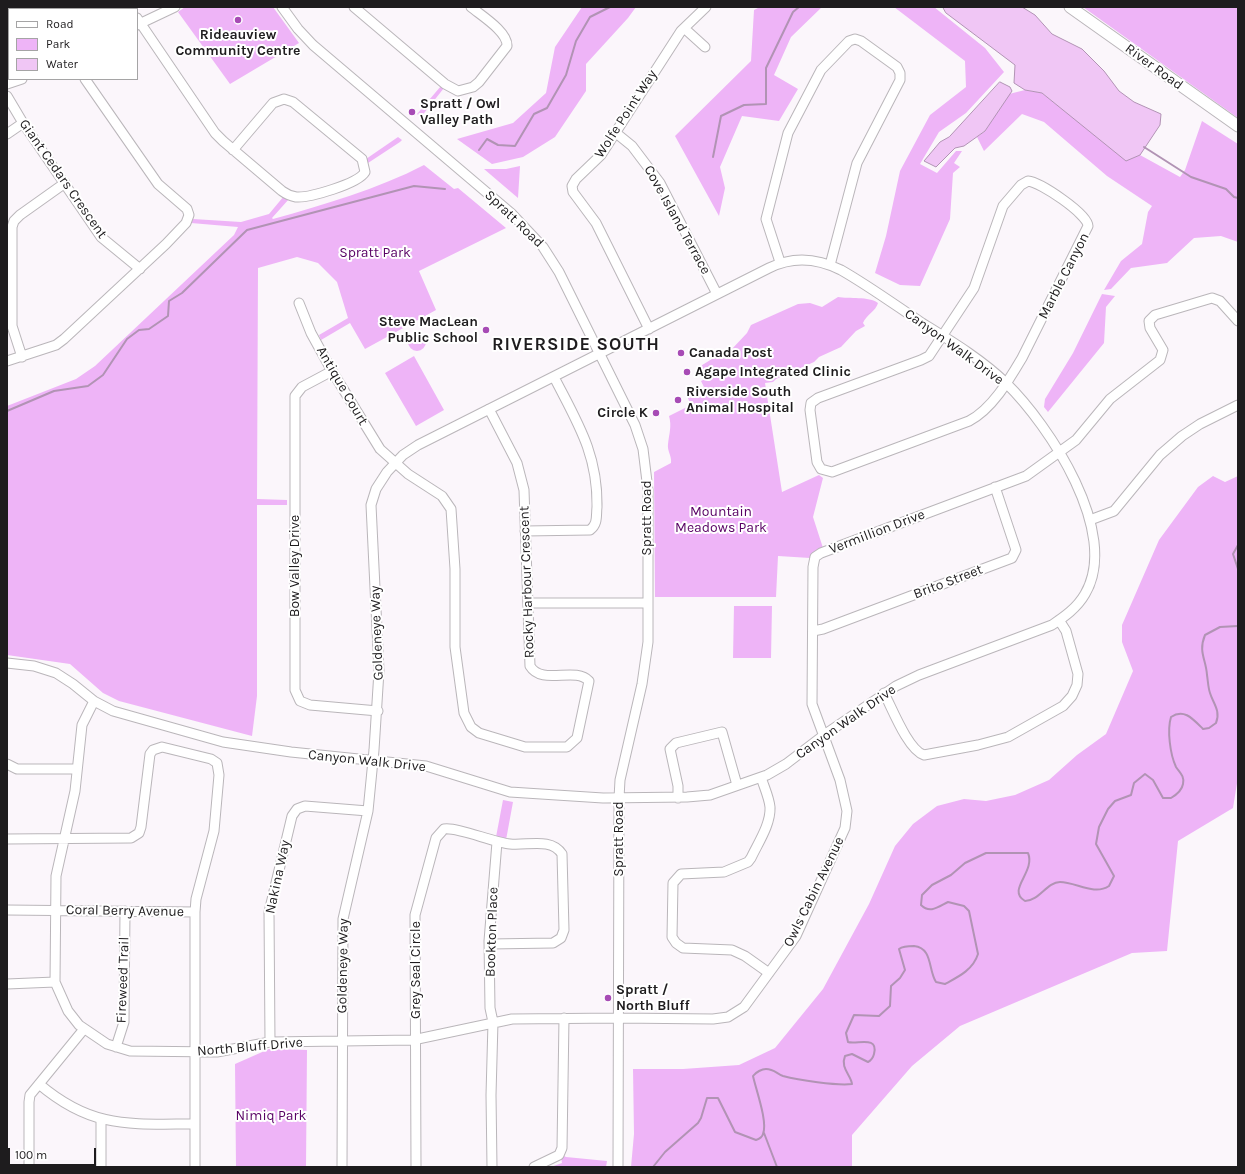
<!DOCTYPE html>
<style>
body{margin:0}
#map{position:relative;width:1245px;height:1174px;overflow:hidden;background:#fbf6fb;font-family:Karla,sans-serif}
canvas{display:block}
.frame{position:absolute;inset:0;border:8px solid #1e1c1e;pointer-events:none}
.legend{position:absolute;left:8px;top:8px;width:130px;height:72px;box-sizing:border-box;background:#fff;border:1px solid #a5a4a5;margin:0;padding:5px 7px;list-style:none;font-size:12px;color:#1e1c1e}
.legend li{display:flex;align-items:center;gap:8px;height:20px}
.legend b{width:20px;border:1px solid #a5a4a5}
.scale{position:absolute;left:8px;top:1148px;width:88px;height:18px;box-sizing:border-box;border:2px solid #1e1c1e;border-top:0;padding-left:5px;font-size:12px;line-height:14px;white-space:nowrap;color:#1e1c1e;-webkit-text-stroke:3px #fff;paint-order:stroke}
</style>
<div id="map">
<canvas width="1245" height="1174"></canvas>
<div class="frame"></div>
<ul class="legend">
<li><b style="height:5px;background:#fff"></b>Road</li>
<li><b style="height:11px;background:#eeb4f7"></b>Park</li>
<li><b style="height:11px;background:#f0c6f5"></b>Water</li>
</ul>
<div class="scale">100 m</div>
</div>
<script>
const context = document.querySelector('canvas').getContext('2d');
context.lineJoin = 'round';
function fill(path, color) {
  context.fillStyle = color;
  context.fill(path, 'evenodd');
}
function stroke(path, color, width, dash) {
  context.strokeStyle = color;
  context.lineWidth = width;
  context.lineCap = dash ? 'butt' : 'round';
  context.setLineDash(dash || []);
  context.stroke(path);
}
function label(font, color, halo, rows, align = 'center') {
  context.font = font + ' Karla,sans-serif';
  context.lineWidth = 4;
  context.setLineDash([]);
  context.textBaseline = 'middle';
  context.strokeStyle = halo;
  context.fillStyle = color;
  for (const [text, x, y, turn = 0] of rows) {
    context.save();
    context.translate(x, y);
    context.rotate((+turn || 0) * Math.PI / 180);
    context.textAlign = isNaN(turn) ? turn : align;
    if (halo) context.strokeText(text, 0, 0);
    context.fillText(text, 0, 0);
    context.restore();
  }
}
fill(new Path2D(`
 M185,7H273L299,43L230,84L178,12Z
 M582,7H636L628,18L586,64V91L555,137L523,157L492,164L457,139L513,123L546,93L555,47Z
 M760,7H822L791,37L774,75L798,89L779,121L742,116L720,167L725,188L719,216L675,136L751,61L754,10Z
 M894,7H934L985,48L1004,72L966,113L939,132L920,164L937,173L956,151H962L954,163L960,167L953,173L950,219L920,286L900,285L875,273L886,236L900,171L930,115L966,87L965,61Z
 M1083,7H1238V118Z
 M441,86L444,88L421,117L417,114Z
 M1025,90L1042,93L1126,160L1140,155L1180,177L1185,170L1202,121L1238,144V242L1221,236L1194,238L1167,263L1131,268L1111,289L1104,290L1121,261L1142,244L1148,212L1152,206L1107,176L1044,122L1022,114L984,151L977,137L985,131L1009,94Z
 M398,137L402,140L400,142L368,163L366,159Z
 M424,165L454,189L458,188L506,228L419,271L436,310L365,349L350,323L321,340L319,335L348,318L337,282L318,263L297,257L258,268L257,499L287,500V505H257V696L252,736L119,701L103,693L70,664L7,655V406L76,379L95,366L234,235L238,227L191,223L193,219L241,222L269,214L284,196L289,199L272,218L273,219C323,205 378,189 424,165Z
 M520,166L518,198L484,169H506Z
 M1102,294L1115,296L1106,307L1104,343L1048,412L1044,407L1045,399L1073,353Z
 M838,297C849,299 869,296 878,303C876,311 866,315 863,323L865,326L856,331L841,347L819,357L814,362L776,379L773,382L765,383L782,492L819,475L823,478L813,517L823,548L810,558L778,556L776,597H655L654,472L671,463C672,456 667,451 668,444C669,434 672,426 669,416L691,405L687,396L704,387L701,381L705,379L699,367L720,354L731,350L747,333L751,325L798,304L810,303L822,307Z
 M408 342a9 9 0 1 1 18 0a9 9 0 1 1-18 0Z
 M414,356L444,410L416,426L385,373Z
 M1213,476L1225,482L1238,476V777L1233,808L1178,841L1167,951L1132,953L960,1026L912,1066L852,1135V1167H631L634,1134L633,1069H683L739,1065L775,1048L823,989L869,904L895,846L913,824L937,806L964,799L986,801L1015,795L1049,780L1077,755L1106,734L1133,671L1122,642V625L1159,540L1198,487Z
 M734,606H772L771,658H733Z
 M503,800L513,802L506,840L496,837Z
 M269,1049L307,1050L306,1167H236L235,1064Z
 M564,1156L566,1157L607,1161L606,1167H551L562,1163L561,1157Z`), '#eeb4f7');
const water = new Path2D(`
 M943,7H1022L1035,15L1052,34L1082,49L1104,71L1119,91L1134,102L1161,114L1160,125L1140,155L1126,161L1042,93L1025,90L1014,83L1015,65L946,13Z
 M1000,82L1010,87L1012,91L985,131L964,146L955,148L936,167L924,161L940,142L949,137Z`);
fill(water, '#f0c6f5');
stroke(water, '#b193b4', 1);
stroke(new Path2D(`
 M1144,147L1191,177L1226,189L1234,197L1238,198
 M479,150L487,139L498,145L515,146L534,114L547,108L566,75L576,41L590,17L610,7
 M713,157L721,116L744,105L766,104V68L793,12L799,7
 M7,411L54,391L88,386L103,375L127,339L139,330L149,329L168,316L169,301L182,293L247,230L414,186L445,189
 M1238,545L1233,554L1238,569
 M764,1133L777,1167
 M653,1167L665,1152L698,1123L701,1118L707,1098H718L735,1132L756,1140C759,1139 762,1138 763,1134C768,1122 756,1090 753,1076C756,1072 762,1069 766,1069C774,1069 777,1074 783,1076C798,1080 837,1086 852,1084C851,1075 840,1068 845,1056L852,1054L868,1062C872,1060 873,1058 874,1054C879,1035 856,1045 848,1042L846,1033L854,1015L879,1016L890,1006L891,986L900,978L905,970L899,949C903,946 909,946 914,946C933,948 928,970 936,982L945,984C958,977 973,970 978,954L969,911L964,906L948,902C938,907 930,914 921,905L922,895L932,885L951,875L965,863L986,853H1028C1036,872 1006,890 1025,901C1039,901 1047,882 1060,882C1076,882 1094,896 1109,886L1114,876L1096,844L1099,827L1108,809L1115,801L1131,795L1134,783L1145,774L1153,780L1163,798H1171C1176,795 1182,790 1183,784C1185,776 1179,772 1176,767C1170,754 1167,730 1171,717C1184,708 1193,719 1203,729L1209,728L1216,723C1221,711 1213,703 1210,693C1208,687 1208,681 1207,675C1206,659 1198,652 1205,635L1220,627L1238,626`), '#b193b4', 2);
const minor = new Path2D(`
 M36,7L38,9
 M130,7L131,9
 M282,7L298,29L313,45L512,214L543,247L559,272L635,425L643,449L648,490V642L642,684L620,780L619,798L618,1167
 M354,7L445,84L458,91L473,87L479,82L507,46C508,32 482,16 471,7
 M137,18L215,133L223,141L282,191C286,194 291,196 296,197C309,198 358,184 365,172L362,159L293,102L284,99L273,103L233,150
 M137,25L175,7
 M684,28L705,47
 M7,32L9,31
 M7,84L22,79
 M7,96L23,123L101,237L140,269
 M616,133L632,146L660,183L717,294
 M7,134L23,123
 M1028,181C1040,182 1088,214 1088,226L1022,358C1009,380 992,409 969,421L832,472L821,469L817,462L810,410L811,403L818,398L921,360L929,356L974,288L1003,206L1021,185Z
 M780,262L766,219L788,133L821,70L849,41L855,39L861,41L897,67L900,73V80L857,163L830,265
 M299,303L311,333L332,371L380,449L408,474L442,496L451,509L455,569V647L464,713L471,727L479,733L525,747H567L577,738L589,681C575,666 542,686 530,666L524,490L517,463L489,409
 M649,329L596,223L573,192L572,186L576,179L601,155L681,31L706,7
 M22,357L12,326V227L14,221L20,215L65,183
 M7,361L56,345L64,339L166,244L186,223L189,215L187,209L158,184L85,79
 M332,371L302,387L295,396V690L300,701L310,705L378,711
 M1090,520L1114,511L1160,455L1182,436L1200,424L1238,405
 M525,531L590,530C598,524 596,516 597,507C598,454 577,422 554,377
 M528,603H647
 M813,631L823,629L1012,558L1016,550L995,487
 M7,663L34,666L56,673L73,684L94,701L113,711L223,742L291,752L426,766L510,792L603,798L687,797L710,795L767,775L786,764L824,735L896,686L919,675L1052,625C1064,617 1077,608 1085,594C1121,533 1049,425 1006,383C981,359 951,341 922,323C895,305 869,286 841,270C817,258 793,256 769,268L418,445L403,455L387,472L376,489L371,505L379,671L374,750L368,811L343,919L342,1167
 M884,693C892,708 908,750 924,755L978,745L1008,737L1063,706L1072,696L1077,685L1078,674L1066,631L1059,620
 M94,701L82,725L75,791L56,876L55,982L68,1011L79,1025L107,1044L130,1051L217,1052L270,1042L413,1040L512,1019L618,1018L713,1019L728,1017L744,1007L796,936L845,828L847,811L840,780L812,704L813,567L815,557L821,553L1026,476L1076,440L1110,399L1160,360L1163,350L1150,328L1149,321L1155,315L1212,298L1220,301L1238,321
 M7,764L17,769H77
 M761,777C764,787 769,797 770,807C771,824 758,843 751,858L748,862L724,872L681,874L673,883L672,937L676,943L683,948L732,950L745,956L769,973
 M678,798V786L670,749L676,743L722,732L737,785
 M7,839L131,838L139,833L141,827L150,754L153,750L162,747L211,759L217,763L219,775L214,831L196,899L195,912V1167
 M7,910L195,912
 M7,984L55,982
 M270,1042L269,912L292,816L297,809L305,806L368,811
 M116,1047L124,1022L125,911
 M39,1084C92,1129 129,1124 194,1124
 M29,1167V1102L30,1095L84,1029
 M101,1167V1119
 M416,1167L415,915L436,838L444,829C458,827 492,842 510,844C527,846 551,837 562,854L564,930L561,938L553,943L490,944
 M492,1167L491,1095L493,1022L490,1008L489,941L497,842
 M534,1167L559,1155L562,1148L564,1018`);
const major = new Path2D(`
 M1070,7L1238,126`);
stroke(minor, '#bab6ba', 11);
stroke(major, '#bab6ba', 13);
stroke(minor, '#fff', 9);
stroke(major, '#fff', 11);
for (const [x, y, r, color] of [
 [238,20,4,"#a74bb5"],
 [412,112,4,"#a74bb5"],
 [486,330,4,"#a74bb5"],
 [681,353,4,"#a74bb5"],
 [687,372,4,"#a74bb5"],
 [678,400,4,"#a74bb5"],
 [656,413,4,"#a74bb5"],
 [608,998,4,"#a74bb5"]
]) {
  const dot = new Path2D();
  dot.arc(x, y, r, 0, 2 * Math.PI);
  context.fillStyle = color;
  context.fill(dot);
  stroke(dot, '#fff', 1.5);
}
label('bold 14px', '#1e1c1e', '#fff', [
 ["Rideauview",238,35,"center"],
 ["Community Centre",238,51,"center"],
 ["Spratt / Owl",420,104],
 ["Valley Path",420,120],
 ["Steve MacLean",478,322,"right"],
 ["Public School",478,338,"right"],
 ["Canada Post",689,353],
 ["Agape Integrated Clinic",695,372],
 ["Riverside South",686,392],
 ["Animal Hospital",686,408],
 ["Circle K",648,413,"right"],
 ["Spratt /",616,990],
 ["North Bluff",616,1006]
], 'left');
label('14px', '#1e1c1e', '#fff', [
 ["River Road",1154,67,36],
 ["Wolfe Point Way",626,114,-57],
 ["Giant Cedars Crescent",63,179,55],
 ["Spratt Road",514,219,44],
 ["Cove Island Terrace",677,220,61],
 ["Marble Canyon",1064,276,-63],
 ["Canyon Walk Drive",954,347,36],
 ["Antique Court",342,386,60],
 ["Spratt Road",647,518,-90],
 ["Vermillion Drive",877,532,-21],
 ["Bow Valley Drive",295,566,-90],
 ["Rocky Harbour Crescent",527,582,-92],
 ["Brito Street",948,582,-21],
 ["Goldeneye Way",377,633,-92],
 ["Canyon Walk Drive",846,722,-35],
 ["Canyon Walk Drive",367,761,6],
 ["Spratt Road",619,839,-90],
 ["Nakina Way",278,877,-78],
 ["Owls Cabin Avenue",814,892,-64],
 ["Coral Berry Avenue",125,911,1],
 ["Bookton Place",492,932,-88],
 ["Goldeneye Way",343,966,-89],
 ["Grey Seal Circle",416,970,-90],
 ["Fireweed Trail",123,980,-88],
 ["North Bluff Drive",250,1047,-5]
]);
label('14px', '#580064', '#fff', [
 ["Spratt Park",375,253],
 ["Mountain",721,512],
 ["Meadows Park",721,528],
 ["Nimiq Park",271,1116]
]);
context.letterSpacing = '1px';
label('bold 18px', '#1e1c1e', '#fff', [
 ["RIVERSIDE SOUTH",576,345]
]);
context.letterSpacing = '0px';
</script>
